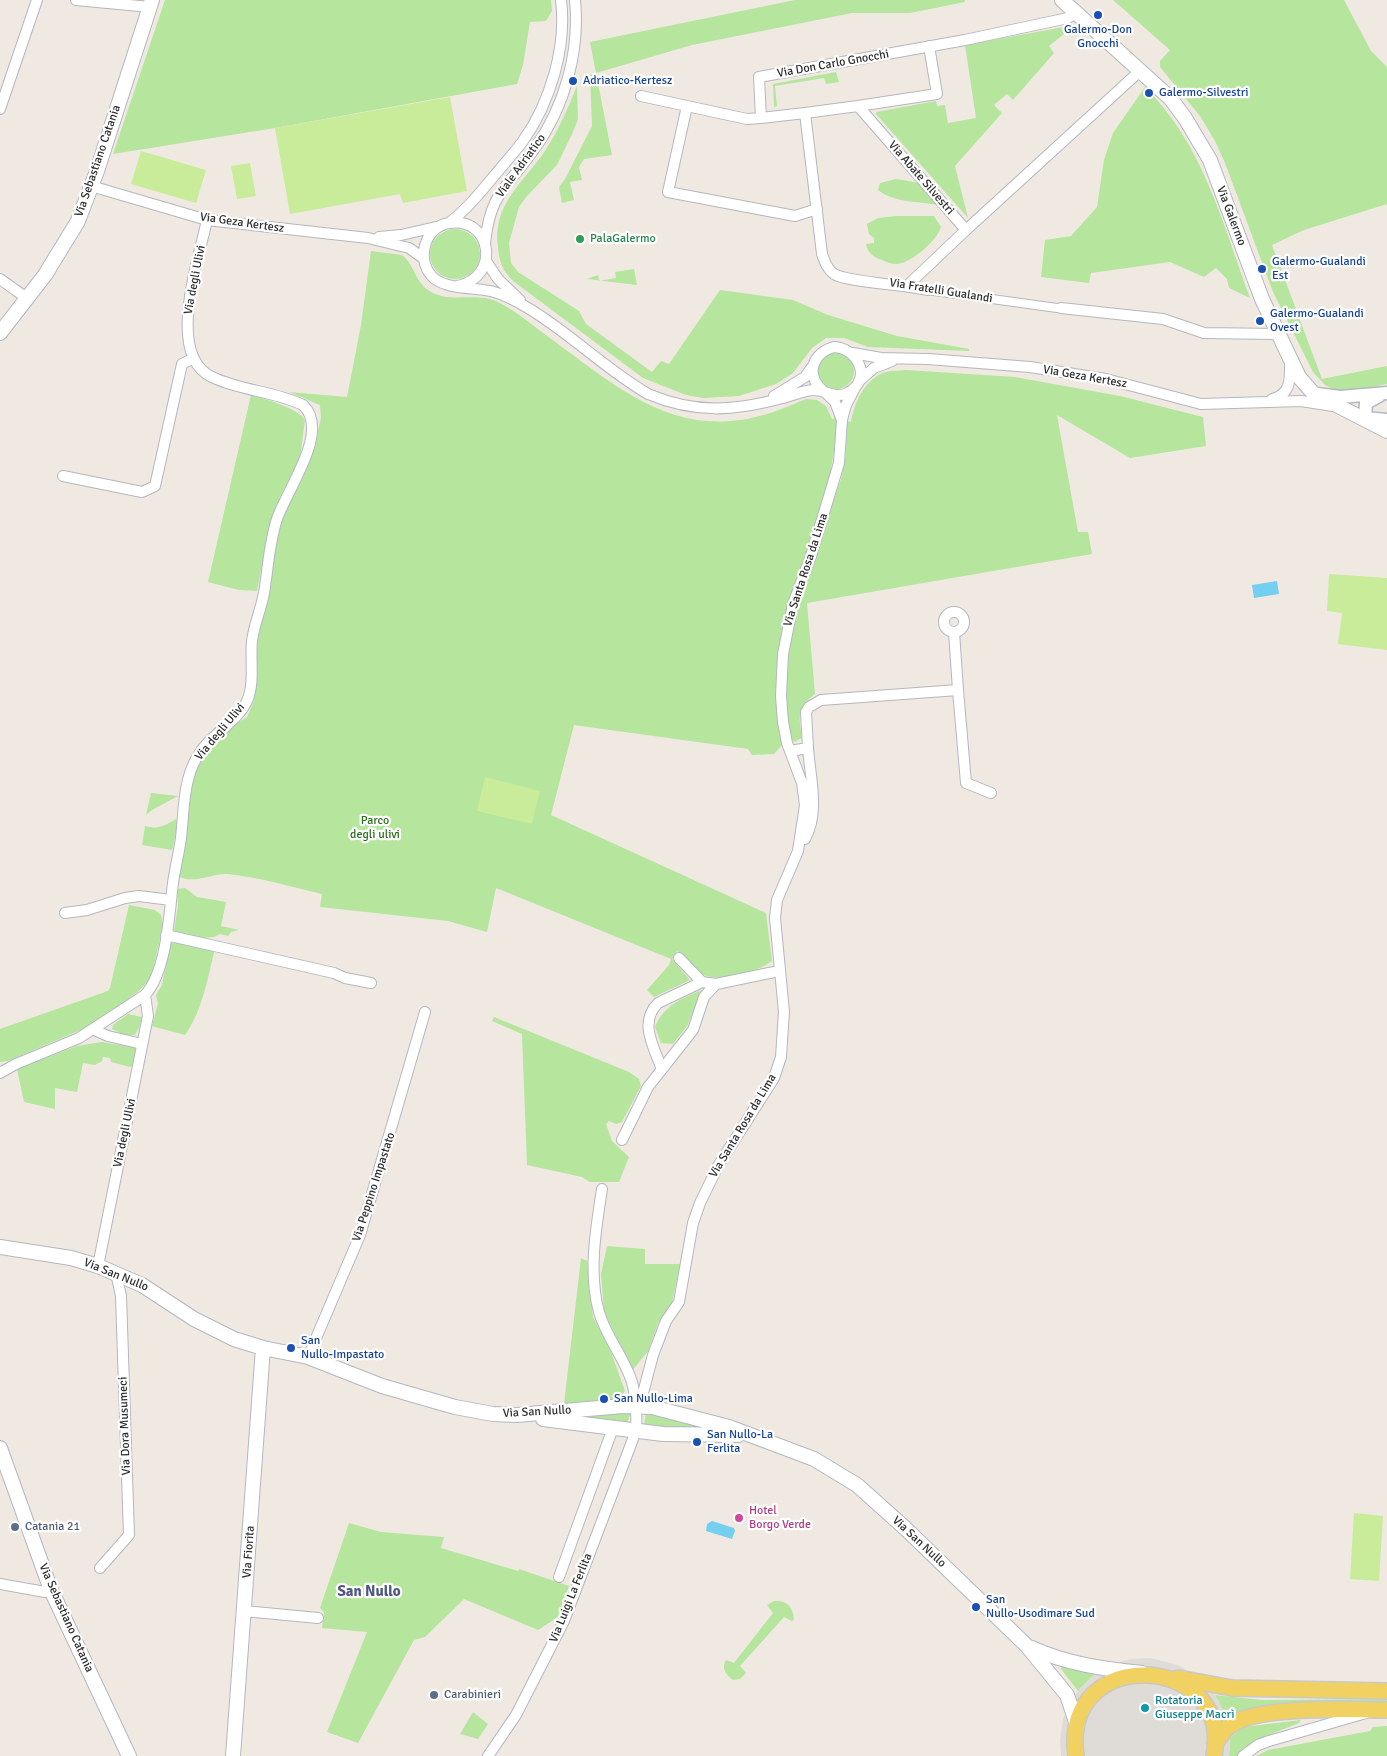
<!DOCTYPE html>
<meta charset="utf-8">
<style>
body{margin:0}
canvas{display:block;background:#efe9e1}
</style>
<canvas width="1387" height="1756"></canvas>
<script>
const context = document.querySelector('canvas').getContext('2d');
context.lineJoin = 'round';
function fill(path, color) {
  context.fillStyle = color;
  context.fill(path, 'evenodd');
}
function stroke(path, color, width, dash) {
  context.strokeStyle = color;
  context.lineWidth = width;
  context.lineCap = dash ? 'butt' : 'round';
  context.setLineDash(dash || []);
  context.stroke(path);
}
function label(font, color, halo, rows, align = 'center') {
  context.font = font + ' Signika,sans-serif';
  context.lineWidth = 4.5;
  context.setLineDash([]);
  context.textBaseline = 'middle';
  context.strokeStyle = halo;
  context.fillStyle = color;
  for (const [text, x, y, turn = 0] of rows) {
    context.save();
    context.translate(x, y);
    context.rotate((+turn || 0) * Math.PI / 180);
    context.textAlign = isNaN(turn) ? turn : align;
    if (halo) context.strokeText(text, 0, 0);
    context.fillText(text, 0, 0);
    context.restore();
  }
}
fill(new Path2D(`
 M165,0H551L552,11L546,21L530,22L523,65L517,84L275,128L113,154Z
 M795,0H965V2L910,13H852L692,45L596,73L612,155L584,159L579,167L582,180L570,182L574,200L562,203L559,187L565,179L592,126L590,75L596,73L590,42Z
 M1113,0H1344L1371,51L1387,67V204L1304,230L1272,245L1322,379L1387,366V384L1357,390H1335L1325,385L1313,372L1273,292L1225,163L1215,141L1200,116L1160,67V61L1170,50Z
 M1075,25L1049,46L1054,53L1013,100L1007,94L994,105L1002,113L955,166L968,218L876,114V112L936,101L937,106L945,105L948,123L976,118L965,45Z
 M836,72L839,82L826,84L824,78L775,86L777,106L774,107L773,84Z
 M577,86L578,119L573,132L557,165L527,196L519,207L509,243L511,263L518,272L579,311L586,324L652,372L661,361L669,364L720,290L793,300L828,315L897,336L969,349V351L868,347L844,338H826L812,348L793,373L776,384L739,396L703,398L686,395L643,378L513,281C503,272 499,261 498,247C492,205 523,183 545,151C558,131 568,108 577,86Z
 M1145,87C1204,146 1222,222 1250,298L1229,288L1227,279L1216,268L1204,277L1170,262L1091,273L1089,283L1041,277L1045,240L1071,236L1097,207L1104,160L1113,133Z
 M896,179L920,183L937,205C919,201 894,203 878,190L880,183Z
 M896,216H934L941,227C937,241 911,263 897,264C891,264 886,262 882,260C873,257 868,253 866,244L874,243V238L869,234L867,224L878,218Z
 M430 254a25 25 0 1 1 50 0a25 25 0 1 1-50 0Z
 M371,251L402,255C414,264 415,281 428,290C450,305 475,291 498,302C518,312 537,329 554,341C621,390 677,441 767,414C780,410 793,404 806,399L817,400L826,406L832,419H834V413L837,421C834,469 822,517 804,562C797,580 790,597 785,616C774,659 777,701 782,745L774,754L752,755L748,749L574,725L551,815L766,913L772,961C757,972 723,983 704,975C694,970 685,958 677,951L672,959L690,980L654,997L647,990L669,965L671,959L496,888L487,932L448,921L320,907L322,894C291,887 259,877 228,874C212,873 193,885 178,876L193,775L208,748L227,730L247,717L254,701L255,646L270,591L273,555L282,515L314,449L321,418L320,405L289,392L347,397L361,325Z
 M634,269L637,285L587,279L598,275L599,281L616,278L615,272Z
 M818 371a18 18 0 1 1 36 0a18 18 0 1 1-36 0Z
 M906,370L1015,377L1120,396L1203,417L1206,446L1130,458L1057,415L1078,532H1088L1092,554L807,603L815,694C796,708 799,716 802,738L794,742L791,738C774,644 811,566 841,479L846,455L847,421L851,422C854,403 865,378 886,372C892,370 900,371 906,370Z
 M251,395C265,399 298,408 305,420L300,458L280,497L269,528L257,591L239,590L208,582Z
 M151,793L178,796L152,810L146,815Z
 M176,819L178,825L172,850L142,845L145,826C159,830 165,825 176,819Z
 M185,888L197,897L226,902L221,926L239,930L231,932L228,936L220,934L214,937L202,938L174,931L178,905L177,889Z
 M129,905L155,910L161,915L163,924L159,943L152,974L147,982L139,991L90,1026L8,1061L0,1062V1029L108,991L110,988Z
 M170,943H178L213,950L214,953C207,981 202,1011 185,1035L152,1026L158,1003L156,995L162,985Z
 M702,990L687,1026L673,1044L661,1043L655,1027C663,1006 682,998 702,990Z
 M128,1014L142,1017L140,1026L135,1035H125L112,1029L113,1025Z
 M494,1017L629,1072L639,1079L641,1086L622,1122L616,1124L609,1121L606,1124L612,1141L629,1157L619,1182H590L582,1177L527,1165L522,1034L492,1021Z
 M102,1042L136,1048L133,1065L130,1067L111,1062L110,1058L103,1057L102,1061L95,1065L83,1063L77,1092L55,1088V1109L24,1102L17,1069L77,1046Z
 M607,1246L645,1249V1264H680L672,1303L658,1323L648,1351L632,1371L604,1311L601,1274Z
 M581,1258L587,1261L593,1317L611,1352L625,1391L620,1399L564,1404Z
 M631,1412L627,1424L591,1418L592,1414Z
 M646,1412L709,1429L644,1425Z
 M349,1523L381,1532L444,1537L441,1548L518,1571L519,1569L569,1586L558,1617L538,1630L464,1599L425,1637L414,1640L358,1743L327,1732L367,1632L322,1628L324,1612L320,1608Z
 M774,1601C787,1600 793,1607 794,1619L792,1621L784,1617L740,1666L746,1673L740,1679L733,1680C726,1675 721,1669 726,1660L734,1663L773,1613L767,1605Z
 M1062,1665L1096,1673L1078,1691L1061,1669Z
 M1215,1695L1262,1700L1387,1699V1703L1254,1709L1228,1716L1225,1715Z
 M473,1712L488,1724L478,1739L460,1734Z
 M1301,1720L1299,1723L1256,1740L1237,1756H1229L1230,1738L1243,1727Z
 M1387,1726V1756H1256L1268,1750L1370,1731L1373,1727Z`), '#b6e59e');
fill(new Path2D(`
 M450,97L467,191L403,203L400,194L290,214L275,128Z
 M141,151L206,170L196,203L131,184Z
 M250,163L256,196L237,199L231,166Z
 M1329,574L1387,578V650L1338,644L1342,613L1327,611Z
 M485,777L540,791L532,824L477,811Z
 M1354,1513L1383,1516L1379,1581L1350,1579Z`), '#c9ec9a');
fill(new Path2D(`
 M1150,1658L1178,1665L1195,1675L1209,1687L1219,1701L1227,1722L1230,1738L1229,1756H1061L1060,1740L1063,1719L1072,1700L1080,1688L1096,1673L1113,1664L1131,1659Z`), '#dfdcd8');
fill(new Path2D(`
 M1277,581L1279,594L1254,598L1252,585Z
 M712,1521L734,1528L735,1531L732,1539L706,1531L707,1524Z`), '#75cff0');
const pedestrian = new Path2D(`
 M927,290L1057,308`);
const minor = new Path2D(`
 M76,0L150,7
 M641,96L687,106
 M858,106L937,94L929,46
 M0,109L37,0
 M761,118L805,113
 M91,186L207,220L368,238L409,248L423,258
 M817,209L795,216L668,192L687,106L747,119L761,118L759,77L965,40L1068,18L1076,13
 M449,223C466,210 480,193 494,176C503,165 514,153 523,141C550,103 567,47 561,0
 M379,237L401,235L436,227
 M485,244C490,191 508,188 535,148C565,106 580,51 575,0
 M486,261L498,279L520,300
 M0,279L28,299
 M908,285L966,230
 M458,286C502,276 491,216 449,223C423,227 415,263 435,279C450,290 476,287 494,292C505,295 518,302 528,308C570,333 605,369 648,394C696,414 733,411 783,398C793,395 802,391 813,390C826,390 836,400 849,392C873,378 857,348 834,347C812,353 805,375 823,391
 M927,290C908,285 846,282 834,274C827,269 825,262 822,254L805,113L858,106L966,230L1141,70
 M1061,308L1163,319L1204,333L1278,334
 M853,353L881,358L928,359L1030,367L1106,379L1201,404L1301,401L1333,406
 M859,381L874,368L892,361
 M827,394L835,402L842,420
 M774,396L805,377L812,367
 M1272,399C1292,394 1290,378 1290,361
 M63,476L142,492L155,486L182,364L192,359
 M944 622a10 10 0 1 1 20 0a10 10 0 1 1-20 0Z
 M954,632L958,690
 M790,751L808,748L806,712L809,707L821,700L958,690L966,783L991,793
 M805,839C820,812 810,777 808,748
 M65,913L87,910L125,898L139,896L171,900
 M166,935L334,973L345,978L371,983
 M679,958L702,982
 M94,1030L108,1036L142,1044
 M661,1067C653,1045 639,1022 658,1003L702,982L716,984
 M0,1073L16,1064L79,1038L145,995C167,971 169,914 173,883C175,868 179,853 181,838C184,811 183,781 197,757C209,735 237,723 247,701C255,683 250,660 252,641C254,625 261,609 264,593C268,569 269,543 277,519C287,489 331,431 303,405C274,391 241,391 212,377C165,355 199,259 207,220
 M622,1140L648,1087L693,1030L704,997L716,984L779,971
 M98,1266L148,1016L145,995
 M308,1357L360,1235L425,1012
 M636,1406L642,1397L653,1355L666,1321L679,1302L693,1223L700,1203L718,1166L774,1078L781,1057L784,1012L775,918L777,900L798,851L805,805L802,783L787,743L783,722L781,696L783,654L793,604L811,556L839,463L842,420L846,405L856,386
 M100,1568L129,1535L121,1296L116,1273
 M559,1577L613,1428
 M0,1584L45,1592L51,1590
 M244,1611L318,1618
 M488,1756L516,1715L564,1621L636,1431C637,1415 636,1397 632,1382C624,1357 606,1337 599,1312C588,1273 596,1228 602,1189
 M1243,1756L1258,1745L1269,1741L1366,1713`);
const tertiary = new Path2D(`
 M1317,394L1340,397L1387,393
 M1379,396L1366,403L1365,418L1387,420`);
const secondary = new Path2D(`
 M1062,0L1170,98L1185,118L1210,160L1262,299L1299,377L1313,393L1387,431
 M0,333L45,275L78,221L97,171L152,0
 M0,1247L71,1258L98,1266L142,1285L194,1319L234,1339L263,1348L308,1357L382,1386L455,1407L493,1414L517,1415L623,1406L652,1407L729,1427L814,1459L857,1485L905,1528L1027,1646L1067,1695L1077,1725
 M543,1419L663,1434L738,1435
 M0,1448L51,1590L129,1756
 M1032,1648C1067,1664 1104,1669 1142,1673
 M233,1756L263,1348`);
const primary = new Path2D(`
 M1178,1678L1232,1688L1387,1691
 M1215,1744C1221,1735 1226,1727 1236,1722C1268,1706 1350,1710 1387,1710
 M1076,1756C1060,1643 1234,1653 1214,1756`);
stroke(pedestrian, '#b4b7c1', 10);
stroke(minor, '#b4b7c1', 12);
stroke(tertiary, '#b4b7c1', 15);
stroke(secondary, '#b4b7c1', 16);
stroke(primary, '#c9c9c9', 18);
stroke(pedestrian, '#fff', 8);
stroke(minor, '#fff', 10);
stroke(tertiary, '#fff', 12);
stroke(secondary, '#fff', 14);
stroke(primary, '#f2d163', 15);
for (const [x, y, r, color] of [
 [1098,15,5,"#1a4fb4"],
 [573,81,5,"#1a4fb4"],
 [1149,93,5,"#1a4fb4"],
 [580,239,5,"#2e9e5b"],
 [1262,269,5,"#1a4fb4"],
 [1260,321,5,"#1a4fb4"],
 [291,1348,5,"#1a4fb4"],
 [604,1399,5,"#1a4fb4"],
 [697,1442,5,"#1a4fb4"],
 [739,1518,5,"#d1479c"],
 [15,1527,5,"#5c6f8a"],
 [976,1607,5,"#1a4fb4"],
 [434,1695,5,"#5c6f8a"],
 [1145,1708,5,"#0f9aa8"]
]) {
  const dot = new Path2D();
  dot.arc(x, y, r, 0, 2 * Math.PI);
  context.fillStyle = color;
  context.fill(dot);
  stroke(dot, '#fff', 2);
}
label('12px', '#164399', '#fff', [
 ["Galermo-Don",1098,30,"center"],
 ["Gnocchi",1098,44,"center"],
 ["Adriatico-Kertesz",583,81],
 ["Galermo-Silvestri",1159,93],
 ["Galermo-Gualandi",1272,262],
 ["Est",1272,276],
 ["Galermo-Gualandi",1270,314],
 ["Ovest",1270,328],
 ["San",301,1341],
 ["Nullo-Impastato",301,1355],
 ["San Nullo-Lima",614,1399],
 ["San Nullo-La",707,1435],
 ["Ferlita",707,1449],
 ["San",986,1600],
 ["Nullo-Usodimare Sud",986,1614]
], 'left');
label('12px', '#2e2e2e', '#fff', [
 ["Via Don Carlo Gnocchi",833,64,-10],
 ["Via Sebastiano Catania",98,161,-71],
 ["Viale Adriatico",521,166,-54],
 ["Via Abate Silvestri",921,178,49],
 ["Via Galermo",1231,216,69],
 ["Via Geza Kertesz",242,223,8],
 ["Via degli Ulivi",195,280,-79],
 ["Via Fratelli Gualandi",941,291,9],
 ["Via Geza Kertesz",1085,377,10],
 ["Via Santa Rosa da Lima",806,570,-72],
 ["Via degli Ulivi",220,732,-50],
 ["Via Santa Rosa da Lima",743,1126,-59],
 ["Via degli Ulivi",125,1133,-78],
 ["Via Peppino Impastato",374,1187,-72],
 ["Via San Nullo",116,1275,22],
 ["Via San Nullo",537,1412,-3],
 ["Via Dora Musumeci",125,1426,-92],
 ["Via San Nullo",919,1542,43],
 ["Via Fiorita",249,1552,-86],
 ["Via Luigi La Ferlita",571,1598,-68],
 ["Via Sebastiano Catania",66,1618,66]
]);
label('12px', '#27864d', '#fff', [
 ["PalaGalermo",590,239]
], 'left');
label('12px', '#2c6e1b', '#fff', [
 ["Parco",375,821],
 ["degli ulivi",375,835]
]);
label('12px', '#b23c85', '#fff', [
 ["Hotel",749,1511],
 ["Borgo Verde",749,1525]
], 'left');
label('12px', '#4e5e75', '#fff', [
 ["Catania 21",25,1527],
 ["Carabinieri",444,1695]
], 'left');
label('12px', '#0d838f', '#fff', [
 ["Rotatoria",1155,1701],
 ["Giuseppe Macrì",1155,1715]
], 'left');
label('bold 15px', '#4d5680', '#fff', [
 ["San Nullo",369,1592]
]);
</script>
